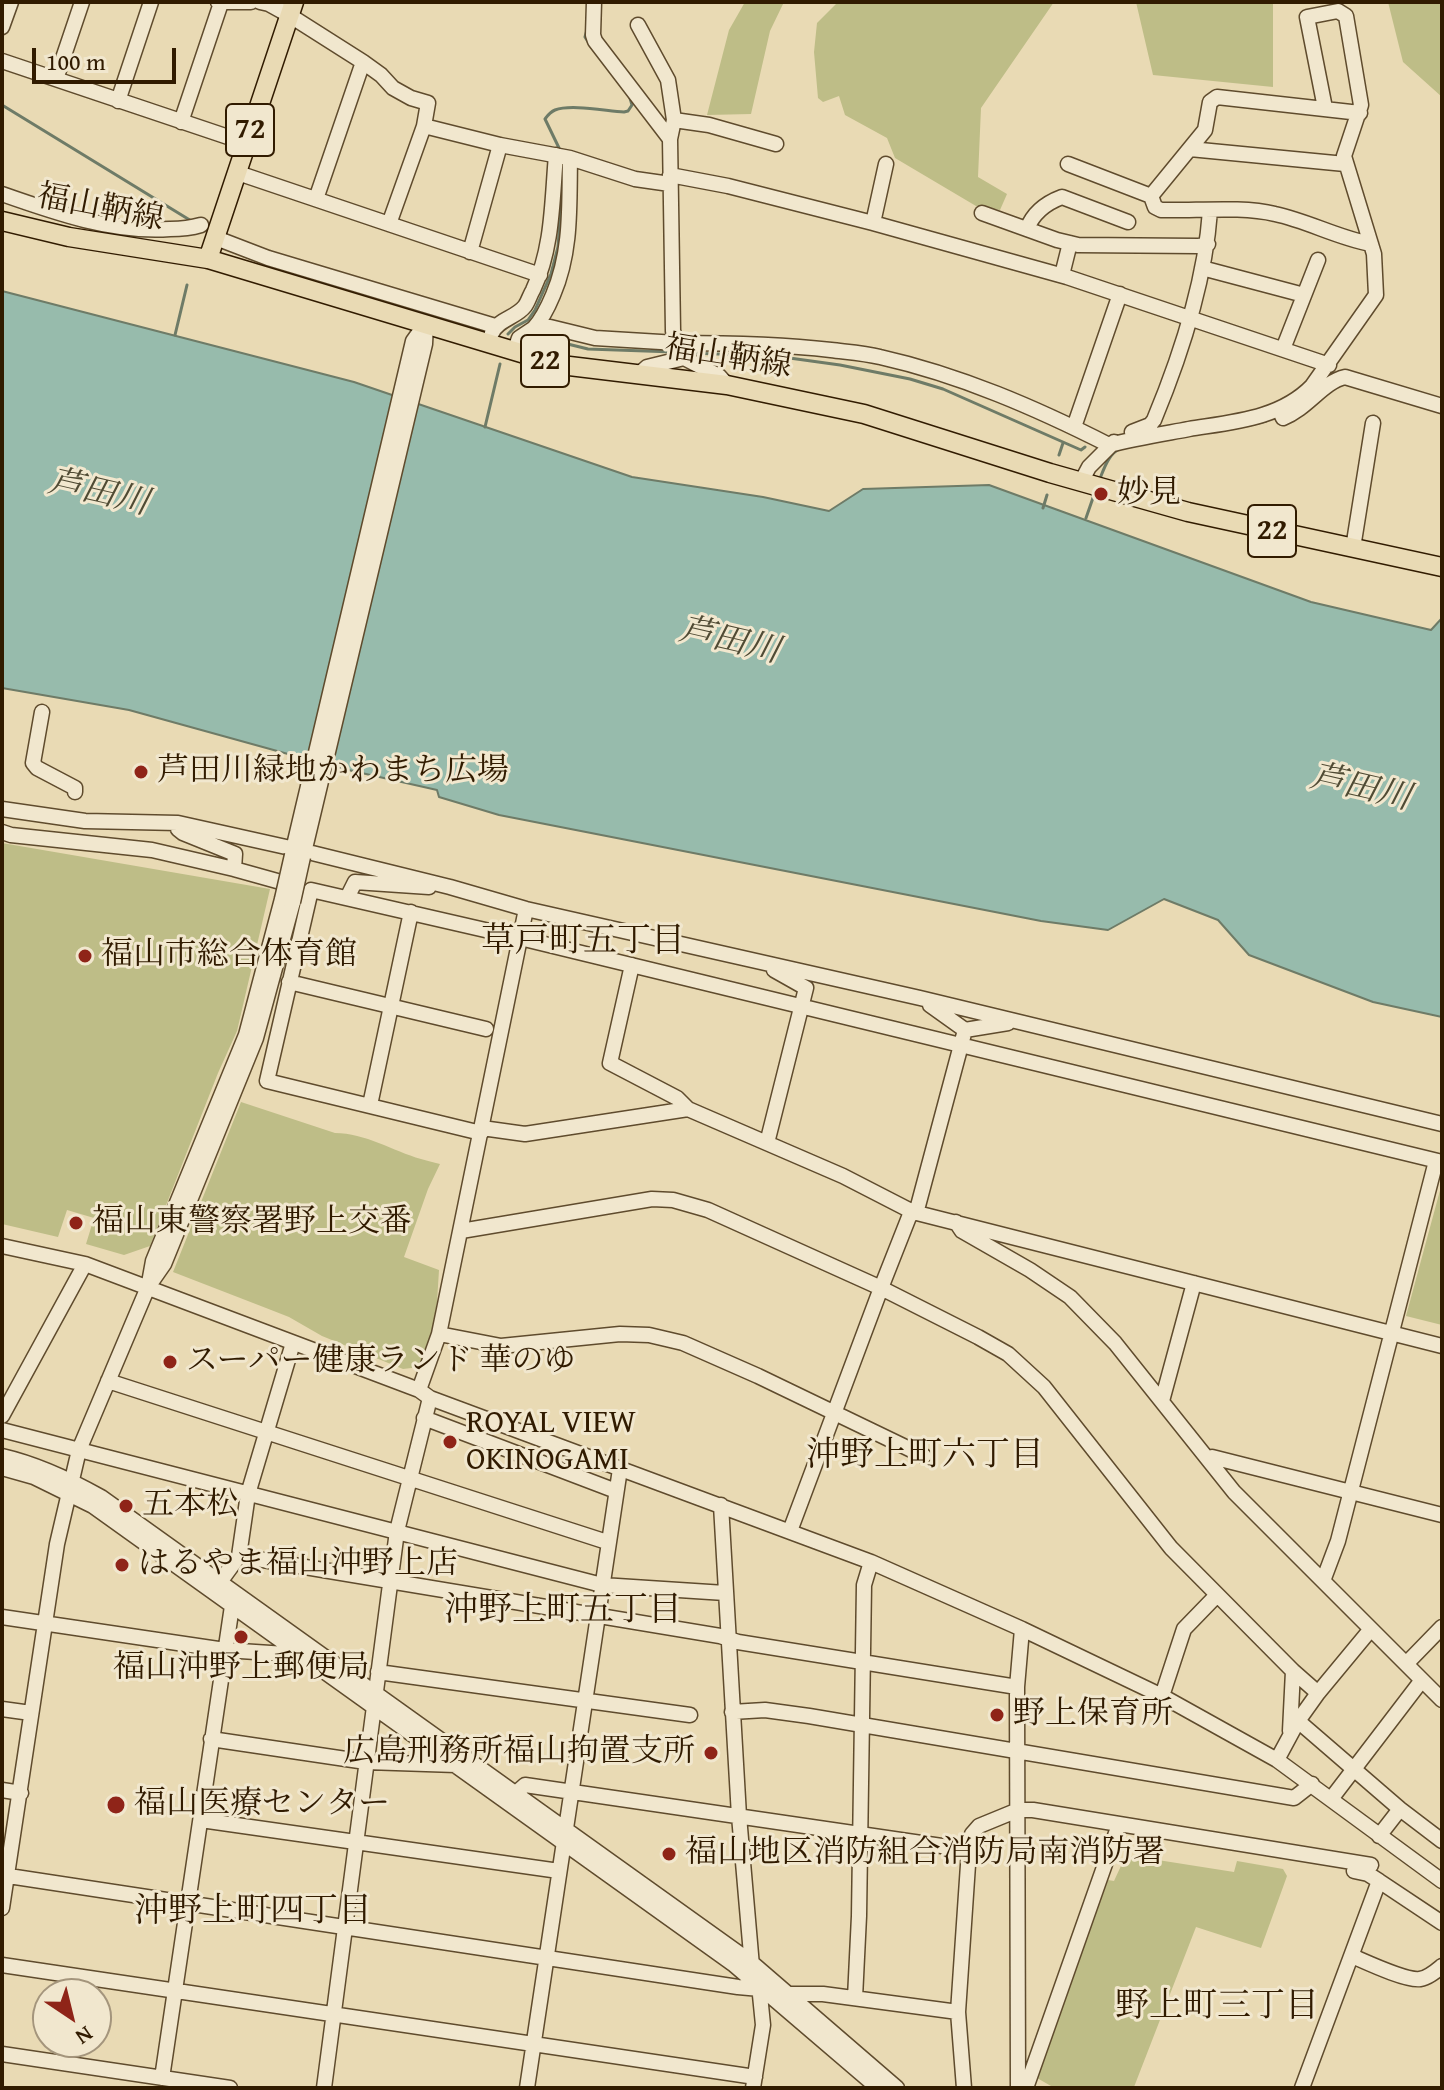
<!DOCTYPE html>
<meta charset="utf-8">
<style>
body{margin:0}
#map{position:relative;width:1444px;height:2090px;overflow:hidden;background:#e9dab4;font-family:"Gentium Book Plus",serif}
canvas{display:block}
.frame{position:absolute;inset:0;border:4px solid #311b00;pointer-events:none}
.north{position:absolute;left:32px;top:1978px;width:80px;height:80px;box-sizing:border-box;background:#f1e7ce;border:2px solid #a4957c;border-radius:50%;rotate:145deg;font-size:22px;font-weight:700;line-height:32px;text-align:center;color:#311b00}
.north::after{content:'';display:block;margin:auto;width:28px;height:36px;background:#8f2418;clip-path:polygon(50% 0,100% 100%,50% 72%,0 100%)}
.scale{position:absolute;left:32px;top:48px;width:144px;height:36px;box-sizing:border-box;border:4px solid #311b00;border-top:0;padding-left:10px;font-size:24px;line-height:28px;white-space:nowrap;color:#311b00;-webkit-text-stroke:6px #f1e7ce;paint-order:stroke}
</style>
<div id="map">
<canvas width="1444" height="2090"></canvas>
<div class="frame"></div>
<div class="north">N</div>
<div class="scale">100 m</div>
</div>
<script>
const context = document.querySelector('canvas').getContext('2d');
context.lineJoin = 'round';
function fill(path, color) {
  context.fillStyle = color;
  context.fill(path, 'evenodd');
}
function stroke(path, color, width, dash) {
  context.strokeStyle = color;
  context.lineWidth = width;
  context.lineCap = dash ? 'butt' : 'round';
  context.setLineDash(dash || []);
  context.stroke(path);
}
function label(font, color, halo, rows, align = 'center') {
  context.font = font + ' "Gentium Book Plus","Noto Serif JP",serif';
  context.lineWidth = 6;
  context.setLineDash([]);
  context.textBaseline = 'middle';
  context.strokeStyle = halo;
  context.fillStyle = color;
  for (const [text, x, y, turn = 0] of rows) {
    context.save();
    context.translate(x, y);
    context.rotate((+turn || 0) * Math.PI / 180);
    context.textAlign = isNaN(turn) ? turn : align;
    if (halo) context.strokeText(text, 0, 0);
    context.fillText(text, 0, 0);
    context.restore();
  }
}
fill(new Path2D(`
 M745,2H784L770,31L751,114L707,115L729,30Z
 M838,2H1054L981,108L978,177L1007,194L1000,210L976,206L895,158L887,138L845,115L839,96L823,102L818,98L814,52L817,23Z
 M1136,2H1273V87L1153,75Z
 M1388,2H1442V97L1403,62Z
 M2,843L270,889L237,1031L218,1073L150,1246L124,1255L86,1244L94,1218L67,1210L58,1237L2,1224Z
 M241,1102L335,1133C365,1133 393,1151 421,1159C427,1161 433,1162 440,1164L428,1189L404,1257L439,1270L437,1302L426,1363L420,1367L403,1369L322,1336L289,1317L266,1308L173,1272Z
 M1442,1183V1325L1406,1316Z
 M1126,1855L1234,1872L1237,1861L1283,1869L1287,1876L1261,1948L1196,1927L1134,2087L1051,2086L1037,2078L1108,1880L1114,1881Z`), '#bebd87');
const water = new Path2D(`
 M2,291L354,382L632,477L763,497L829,511L863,489L989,485L1311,602L1431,630L1442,618V1017L1373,1002L1249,955L1218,920L1164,899L1108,930L1041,921L499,815L439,797L437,790L335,767L129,710L2,688Z`);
fill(water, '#97bbac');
stroke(water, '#6e7b67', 2);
stroke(new Path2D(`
 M587,30L585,37L592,48
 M2,105L193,222
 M560,150L545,119C548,115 550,112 555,110C571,104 606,111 624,112L628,111L632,105L630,98
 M508,334L515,327L528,320L535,310L551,274L558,247L563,177
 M175,335L187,285
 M535,336L588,349L674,352
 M689,353L775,356L840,365L910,379L943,389L1081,450L1085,447
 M1250,425L1266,421
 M485,427L500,364
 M1059,455L1063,443
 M1099,481C1104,469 1108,454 1121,448
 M1043,508L1047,495
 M1086,518L1095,492`), '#6e7b67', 3);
const minor = new Path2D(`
 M218,2H251
 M260,2L269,4L289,15L363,62L381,75L393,88L411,98L428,103L424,126L389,224
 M638,25L668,80L674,120
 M2,27L11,2
 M2,61L246,143
 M56,79L82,2
 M118,101L151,2
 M1360,113L1217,97L1210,102L1205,130L1151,196L1155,207L1161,210C1196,211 1242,206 1275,214C1308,221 1338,238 1371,244
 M181,122L221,3
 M424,126L500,145L570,158L635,179L670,184
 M670,139L674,120L709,125L776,144
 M1190,149L1345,164
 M886,164L873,223L1067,277L1329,365
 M1068,164L1151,196
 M238,173L540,275
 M670,175L728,186L873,223
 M2,194C56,213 113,233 170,229C181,229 191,228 201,225
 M316,199L363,62
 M982,213L1057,240L1078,245L1198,246L1208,244
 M1027,229C1033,213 1046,203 1062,197L1128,222
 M216,238L268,258L495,326
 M470,252L500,145
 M1202,268L1304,295
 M1062,275L1070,243
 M534,328C543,318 548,307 553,295C572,251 569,205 570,158
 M492,333C498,319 516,318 525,306C528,302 530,295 533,290C553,248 552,200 556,155
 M1283,349L1318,260
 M514,352L519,338L534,328L550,327L595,338L677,343L673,331L670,139L595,41L593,35L594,2
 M684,358L719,376L727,385
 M638,375L647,367L684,358L677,343C729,343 780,344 831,350C847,352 864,353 880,357C960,375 1036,408 1109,445C1136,438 1162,434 1189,429C1232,422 1280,419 1312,386L1376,295L1374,254L1344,156L1361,105L1346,16L1338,11L1307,17L1325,108
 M1279,409L1283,418C1308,408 1323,382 1345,377L1442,406
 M1074,427L1120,294
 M1132,432L1150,425L1154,420C1181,355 1205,282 1210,211
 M1081,482L1089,467L1114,442
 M1353,548L1373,423
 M42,712L33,763L37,768L75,788V792
 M2,809L85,821L178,823L304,851L450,887L526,909L920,998L1442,1124
 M178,826V829L183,833L235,854L234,869
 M2,832L11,835L152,850L234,869L295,886
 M292,854L413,341L426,323
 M303,857L425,344L426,324
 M347,898L355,882L429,887
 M632,965L610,1063L677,1098L688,1109
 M289,982L486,1029
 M965,1030L1008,1023
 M370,1105L411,912
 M482,1128L525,1134L688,1109L843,1176L913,1212L1442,1346
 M481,1133L267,1081L311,890L520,938L1442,1162
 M767,1143L806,988L774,970
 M956,1222L962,1231L1030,1270L1070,1297L1115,1343L1234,1492L1442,1700
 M461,1231L652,1199L673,1200L708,1210L881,1288L978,1337L1008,1354L1044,1387L1171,1548L1293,1671L1318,1693
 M2,1246L85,1264L419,1390L430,1398L871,1562L1022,1629L1162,1696L1277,1760L1442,1881
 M149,1283L153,1261L246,1035L282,899
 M439,1334L501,1346L620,1334L649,1335L683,1343L758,1376L924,1456
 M108,1381L607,1542
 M419,1390L439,1334L526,909
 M1162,1401L1194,1283
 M2,1416L85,1264
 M424,1418L616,1491
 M2,1430L602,1585L725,1593
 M2,1456C37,1464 69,1479 101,1497L751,1962L897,2088
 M1207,1458L1212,1457L1442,1515
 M2,1468L34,1477L93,1506L733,1964L878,2088
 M721,1505L739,1816L752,1966
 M790,1531L881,1288L909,1217L918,1206L965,1030L930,1005
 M239,1556L720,1636L738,1642L1017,1687
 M1323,1581L1338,1541L1436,1161
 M220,1582L239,1556L248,1494L293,1343
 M2,1617L225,1650L301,1655
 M1406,1664L1442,1627
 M378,1672L690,1715
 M1162,1696L1184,1629L1217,1595
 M2,1709L31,1713
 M732,1712L765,1710L809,1716L1294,1798L1312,1784
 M1298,1721L1400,1809L1442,1841
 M1290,1731L1293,1671
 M211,1739L366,1762L456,1765
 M1277,1760L1298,1721L1318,1693L1371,1629
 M2,1790L21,1793
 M516,1793L525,1785L969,1850
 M1331,1799L1422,1680
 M201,1820L559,1871
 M1379,1836L1400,1809
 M1354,1871L1368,1874L1379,1881
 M2,1875L738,1987L760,1989
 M2,1908L57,1544L79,1450L148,1287L164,1264L256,1038L293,902
 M1352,1956C1366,1962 1406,1981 1420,1979C1428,1978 1436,1971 1442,1966
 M2,1965L755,2077
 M784,1994H823L958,2012
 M855,1998L859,1916L864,1585L871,1562
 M2,2054L230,2088
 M162,2078L232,1606
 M324,2088L397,1531L430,1398
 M527,2088L620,1469
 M753,2088L763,2025L759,1985
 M964,2088L958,2012L969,1850L972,1834L979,1826L1018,1810H1033L1371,1865
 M1018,2088L1017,1687L1022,1629
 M1026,2088L1116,1833
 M1302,2088L1379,1881L1442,1923`);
const major = new Path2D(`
 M2,221L69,237L208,259L561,365L727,385L864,414L1050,473L1188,512L1442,567
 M208,259L294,2`);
stroke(minor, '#5f4b2d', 17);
stroke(major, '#311b00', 21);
stroke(minor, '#f1e7ce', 14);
stroke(major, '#e9dab4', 18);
const minorBridge = new Path2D(`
 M282,899L292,855
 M293,902L303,857`);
stroke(minorBridge, '#5f4b2d', 17, []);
stroke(minorBridge, '#f1e7ce', 14);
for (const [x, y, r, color] of [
 [1101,494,8,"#8f2418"],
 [141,772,8,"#8f2418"],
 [85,956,8,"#8f2418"],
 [76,1223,8,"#8f2418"],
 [170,1362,8,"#8f2418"],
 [450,1442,8,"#8f2418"],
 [126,1506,8,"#8f2418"],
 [122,1565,8,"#8f2418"],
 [241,1637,8,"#8f2418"],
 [997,1715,8,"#8f2418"],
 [711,1753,8,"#8f2418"],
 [116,1805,10,"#8f2418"],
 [669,1854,8,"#8f2418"]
]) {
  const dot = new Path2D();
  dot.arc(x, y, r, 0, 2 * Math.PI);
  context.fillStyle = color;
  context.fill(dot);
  stroke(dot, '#f1e7ce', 3);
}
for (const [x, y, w] of [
 [250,130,48],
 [545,361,48],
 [1272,531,48]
]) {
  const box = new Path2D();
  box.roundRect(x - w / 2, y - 26, w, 52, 6);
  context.fillStyle = '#f1e7ce';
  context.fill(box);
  stroke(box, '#311b00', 2);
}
label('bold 30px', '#311b00', null, [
 ["72",250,130],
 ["22",545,361],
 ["22",1272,531]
]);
label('32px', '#311b00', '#f1e7ce', [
 ["福山鞆線",100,209,11],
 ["福山鞆線",728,358,9]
]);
label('32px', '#311b00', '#f1e7ce', [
 ["妙見",1117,494],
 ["芦田川緑地かわまち広場",157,772],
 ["福山市総合体育館",101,956],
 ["福山東警察署野上交番",92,1223],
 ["スーパー健康ランド 華のゆ",186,1362],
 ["ROYAL VIEW",466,1424],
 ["OKINOGAMI",466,1461],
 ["五本松",142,1506],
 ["はるやま福山沖野上店",138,1565],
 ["福山沖野上郵便局",241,1669,"center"],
 ["野上保育所",1013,1715],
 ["広島刑務所福山拘置支所",695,1753,"right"],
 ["福山医療センター",134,1805],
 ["福山地区消防組合消防局南消防署",685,1854]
], 'left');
label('italic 34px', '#504b34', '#f1e7ce', [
 ["芦田川",98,494,13],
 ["芦田川",729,642,13],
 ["芦田川",1360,789,13]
]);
label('34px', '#311b00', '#f1e7ce', [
 ["草戸町五丁目",583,942],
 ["沖野上町六丁目",925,1456],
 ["沖野上町五丁目",563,1611],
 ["沖野上町四丁目",253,1912],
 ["野上町三丁目",1217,2007]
]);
</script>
